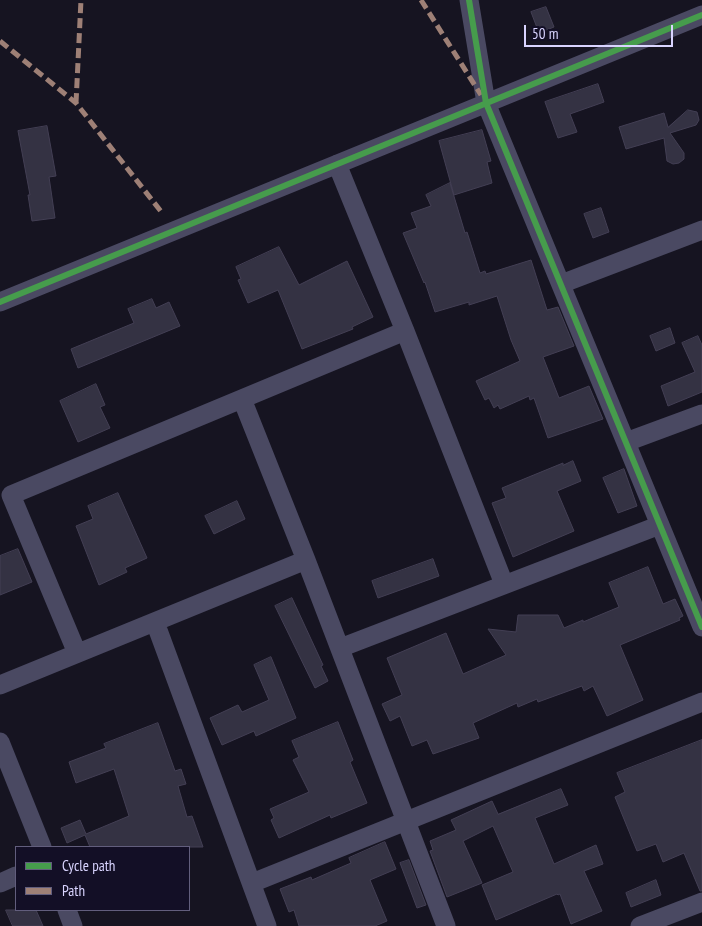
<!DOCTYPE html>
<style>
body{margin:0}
#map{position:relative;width:702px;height:926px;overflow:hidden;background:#161421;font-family:"PT Sans Narrow",sans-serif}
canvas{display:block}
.legend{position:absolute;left:15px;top:846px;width:175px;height:65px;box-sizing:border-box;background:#130f26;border:1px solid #625e7d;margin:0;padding:6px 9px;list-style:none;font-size:15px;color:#d9d4ff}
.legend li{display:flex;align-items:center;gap:10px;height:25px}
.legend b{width:25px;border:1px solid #625e7d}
.scale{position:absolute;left:524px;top:25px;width:149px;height:22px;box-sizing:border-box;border:2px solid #d9d4ff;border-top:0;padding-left:6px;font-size:15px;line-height:18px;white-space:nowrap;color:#d9d4ff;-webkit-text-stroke:4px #130f26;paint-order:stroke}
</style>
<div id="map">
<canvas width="702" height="926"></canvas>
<ul class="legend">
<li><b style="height:6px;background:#469c4c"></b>Cycle path</li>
<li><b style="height:6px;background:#9e8076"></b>Path</li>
</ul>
<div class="scale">50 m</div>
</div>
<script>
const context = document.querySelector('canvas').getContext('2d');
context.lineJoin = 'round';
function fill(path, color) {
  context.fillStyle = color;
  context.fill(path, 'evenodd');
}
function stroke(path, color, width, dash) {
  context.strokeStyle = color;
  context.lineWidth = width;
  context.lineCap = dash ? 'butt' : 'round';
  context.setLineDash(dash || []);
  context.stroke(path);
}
const building = new Path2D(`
 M546,7L554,27L539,33L531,12Z
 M598,84L604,102L570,114L577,132L558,138L545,102Z
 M688,110L697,112L699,120L696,125L670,133L684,153V159L679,163L673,164L667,161L664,138L626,149L619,127L664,113L668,127Z
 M47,126L56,176L49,177L55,218L32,221L28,195H30L18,131Z
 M482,130L491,161L487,162L492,183L454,195L439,141Z
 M450,183L465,233L467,232L480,273L485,271L486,274L531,260L547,310L558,307L574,346L543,357L559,398L589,386L603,419L548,438L534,398L530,400L529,396L500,409L498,405L494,408L489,398L485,400L476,381L520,361L511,340L497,296L469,305V302L435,312L425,282L424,283L403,233L417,228L411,213L431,206L426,195Z
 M601,208L609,232L593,238L584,214Z
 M279,247L299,285L347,261L373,317L352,327L353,329L302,349L278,290L248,303L238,280L241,279L236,267Z
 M152,299L156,308L169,302L180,326L78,368L71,349L134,323L128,309Z
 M670,328L675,343L656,351L650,336Z
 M698,336L702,345V392L668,406L661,386L695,372L682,343Z
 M96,384L105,405L100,407L110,428L78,442L60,401Z
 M573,461L581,481L557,491L574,531L513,557L492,503L506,498L502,488L563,463V465Z
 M624,469L637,506L618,513L603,478Z
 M118,493L147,558L125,568L127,572L99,585L76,526L93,519L88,506Z
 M237,501L245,519L214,534L205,516Z
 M18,549L32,582L0,595V556Z
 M433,559L439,576L378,598L372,581Z
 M648,567L663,604L675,599L683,616L679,618L680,620L620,645L643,700L607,716L593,686L584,691L582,686L538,702L537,699L518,707L517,703L473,723L479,738L433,754L427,740L412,746L400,716L390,721L382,704L402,695L387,658L446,633L463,674L506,655L488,629L516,632L518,615H558L564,628L583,620V622L619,607L609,583Z
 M292,598L323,665L321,666L328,681L315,688L275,606Z
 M271,657L296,718L256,736L254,731L222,745L210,718L238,705L242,712L269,700L254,665Z
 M338,722L353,760L350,762L367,803L331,818L330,815L279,838L271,820L274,818L270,809L309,792L293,760L299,757L292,741Z
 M158,723L175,771L181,769L186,784L178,786L187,817L192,816L203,847H90L85,835L67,843L61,828L80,820L86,834L129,816L114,769L76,783L69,762L106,748L104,744Z
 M702,740V891H700L684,853L663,862L656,844L637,851L615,797L625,792L617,773Z
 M561,789L568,805L535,818L554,864L596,845L603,864L584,871L602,911L571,924L560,894L558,895L557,894L496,920L482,885L513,872L493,826L463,841L482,883L447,897L430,851L433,850L430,841L456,830L451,820L492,801L498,814Z
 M385,842L396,869L370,880L387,921L375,926H299L294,910L289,912L280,889L311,877L312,880L351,863L349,858Z
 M409,860L426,905L417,908L400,863Z
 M656,880L661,895L631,907L626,893Z
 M6,910H36L43,926H13Z`);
fill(building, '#343243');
stroke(building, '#433f54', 1);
stroke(new Path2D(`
 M469,0L486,103L702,627
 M337,164L405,331L504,584
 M561,284L702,230
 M0,302L702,15
 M242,399L306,560L446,926
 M626,442L702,414
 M155,622L267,926
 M340,648L660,525
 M77,653L11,495L405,331
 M0,685L306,560
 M0,742L42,847
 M0,883L16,876
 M252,883L702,702
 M67,910L73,926
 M640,926L702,902`), '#4a4962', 19);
stroke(new Path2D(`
 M421,0L481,95
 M0,41L76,103L163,214
 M76,103L81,0`), '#9e8076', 5, [10, 5]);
stroke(new Path2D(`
 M469,0L486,103L702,627
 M0,302L702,15`), '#469c4c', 6);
</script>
